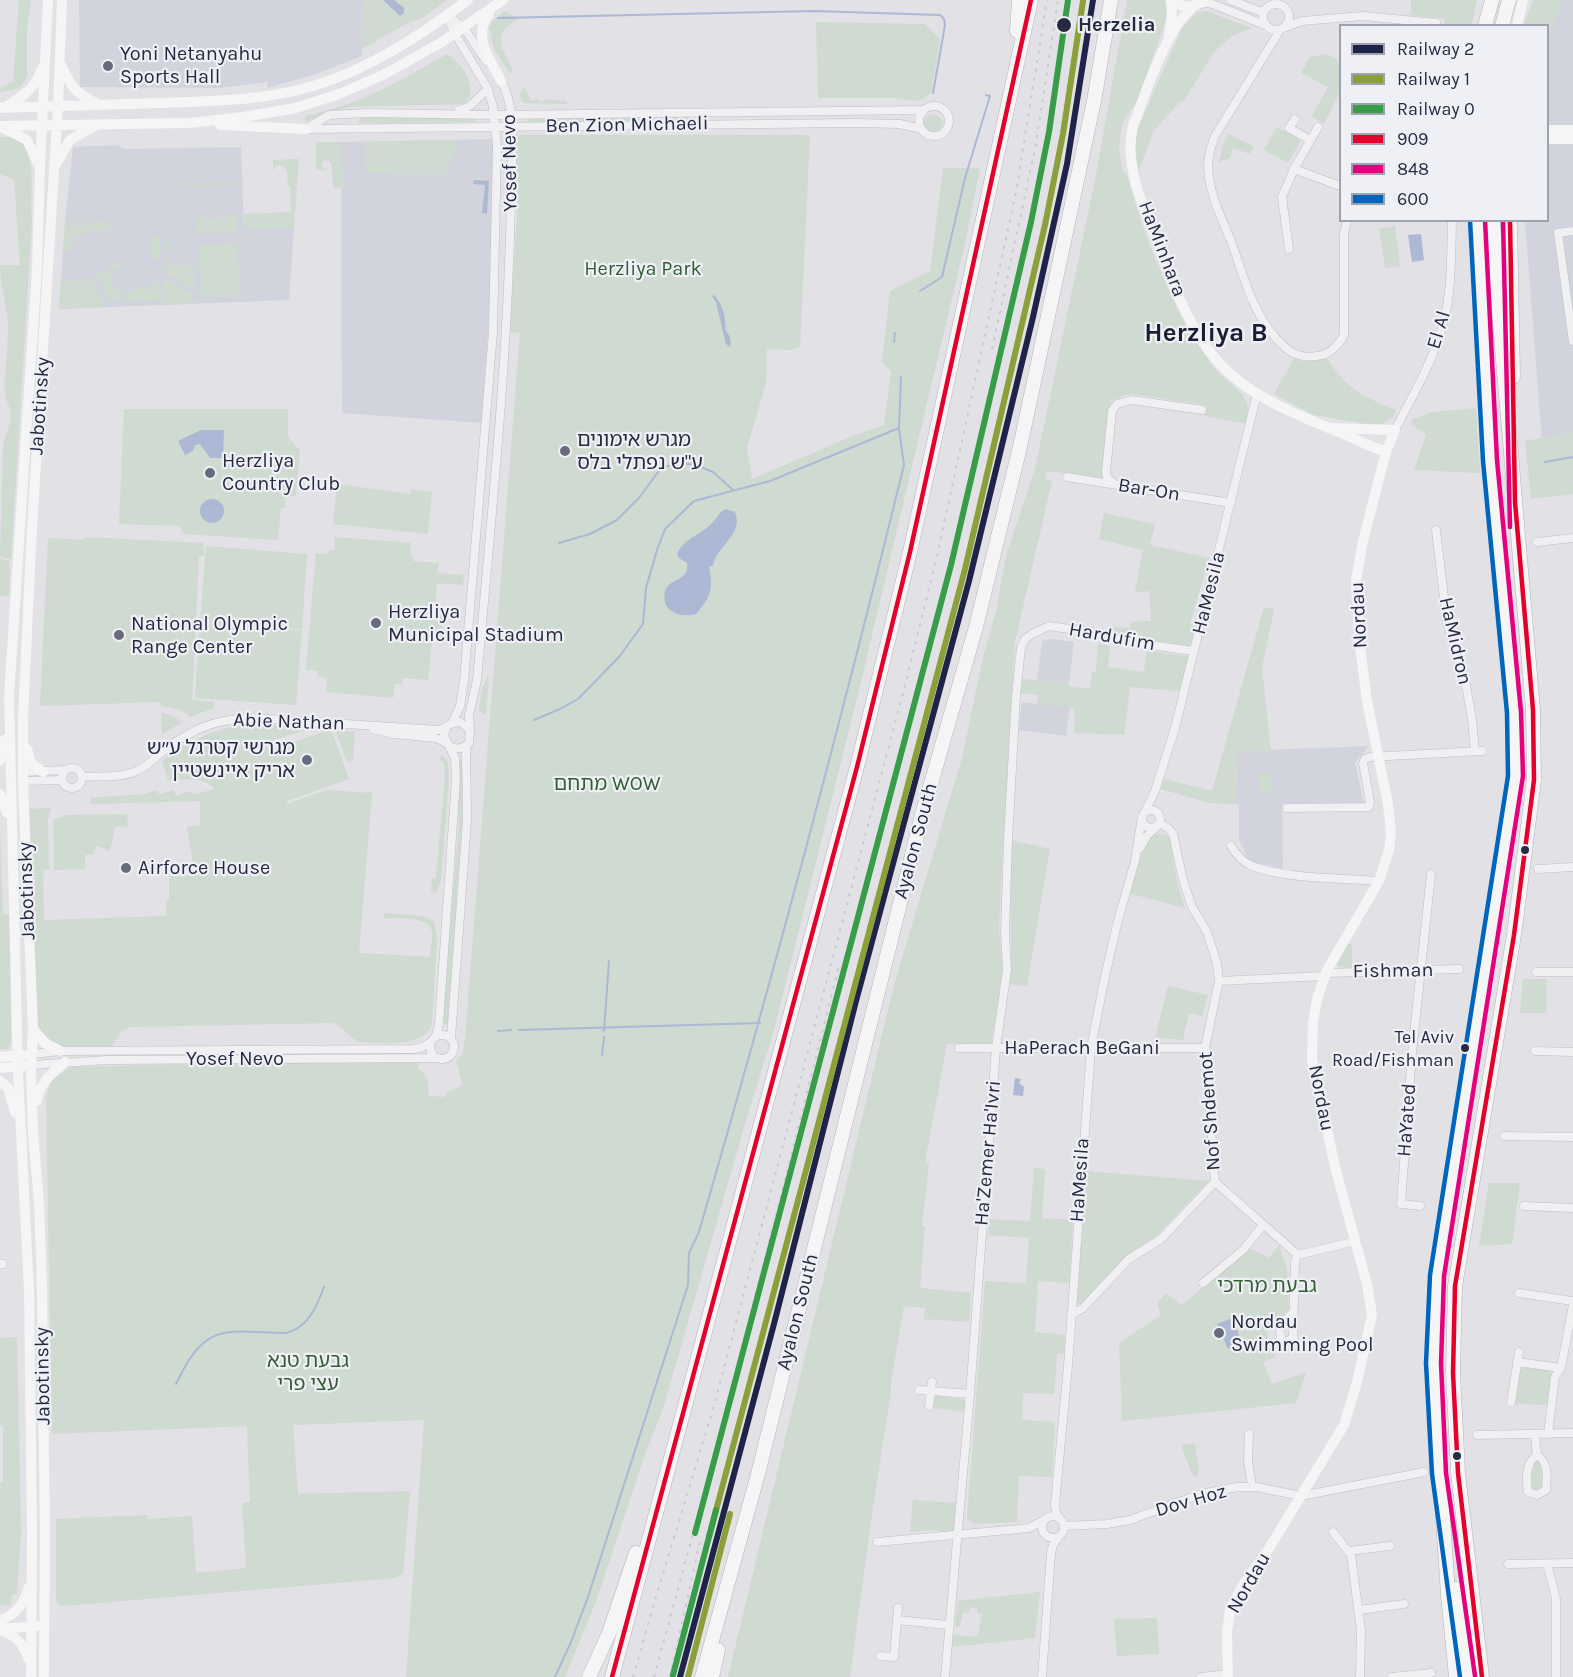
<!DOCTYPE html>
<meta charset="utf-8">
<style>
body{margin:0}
#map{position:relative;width:1573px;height:1677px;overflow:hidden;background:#e1e1e6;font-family:Karla,sans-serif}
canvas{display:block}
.legend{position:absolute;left:1339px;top:24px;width:210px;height:198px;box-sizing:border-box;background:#eef0f6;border:2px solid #9ea1ae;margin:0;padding:8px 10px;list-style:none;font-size:18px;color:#262b41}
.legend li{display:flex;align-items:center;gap:12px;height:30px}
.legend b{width:30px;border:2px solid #9ea1ae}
</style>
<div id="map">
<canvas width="1573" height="1677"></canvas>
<ul class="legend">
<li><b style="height:8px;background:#1f234a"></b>Railway 2</li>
<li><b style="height:8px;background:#8ca03a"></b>Railway 1</li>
<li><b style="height:8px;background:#389d48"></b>Railway 0</li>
<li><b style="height:8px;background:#e4002b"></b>909</li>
<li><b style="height:8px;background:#e5007d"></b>848</li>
<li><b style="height:8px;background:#0065bd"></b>600</li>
</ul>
</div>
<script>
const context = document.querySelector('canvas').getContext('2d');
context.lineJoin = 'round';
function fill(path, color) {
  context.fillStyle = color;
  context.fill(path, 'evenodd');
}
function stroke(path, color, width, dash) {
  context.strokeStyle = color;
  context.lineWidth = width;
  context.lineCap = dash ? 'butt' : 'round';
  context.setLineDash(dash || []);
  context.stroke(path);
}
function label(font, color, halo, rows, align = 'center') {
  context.font = font + ' Karla,"Noto Sans Hebrew",sans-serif';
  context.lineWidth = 4.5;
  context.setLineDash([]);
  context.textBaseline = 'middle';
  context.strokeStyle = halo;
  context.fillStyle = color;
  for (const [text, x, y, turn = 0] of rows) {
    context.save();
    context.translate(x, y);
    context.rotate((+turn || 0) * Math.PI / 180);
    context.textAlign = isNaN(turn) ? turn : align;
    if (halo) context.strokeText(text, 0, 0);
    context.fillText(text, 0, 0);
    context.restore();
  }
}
fill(new Path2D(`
 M79,0H363L362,56L313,75L267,88L268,82L219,88L80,87Z
 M1553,0H1573V436L1542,442L1525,221L1548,220V28Z
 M493,139V250L482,423L342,413L341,142Z
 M117,145L124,149L240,147L241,145L244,229L294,227L289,300L59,309L65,222L73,147Z
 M1051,639L1074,642L1069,683L1037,680L1042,641Z
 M1022,702L1070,708L1066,736L1019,730Z
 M1369,746L1355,763L1364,803L1282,804L1283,869L1249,861L1239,840V805L1236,804L1237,751Z`), '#d2d4dd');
fill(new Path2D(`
 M19,0H31L27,29V77L22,85L17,89L0,92V89L13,81Z
 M363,0H447L424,17L404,25L362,49Z
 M1127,0H1165L1167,18L1137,102L1124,119L1121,130L1119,150L1123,172L1127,174C1138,220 1160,273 1181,316C1189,332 1201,347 1210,362C1227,388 1255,389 1247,424L1204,416L1205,405L1132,394L1124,395L1112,401L1107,417L1102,479L1047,471L1045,479L1052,481L1015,642L1001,884L999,930L1003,970L991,1043L947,1044L925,1162L929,1164L922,1226H925L920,1288L971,1293L969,1322L924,1319L925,1308L904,1306L891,1382V1391L872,1514L850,1677H728L894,985L962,758L983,657L996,612L1006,556L1035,469L1096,175Z
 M1411,0H1477L1472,25H1445L1444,19L1411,15Z
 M1533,0H1562L1552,32L1548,31V26L1524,25Z
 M505,11L518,19C489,35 503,48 513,71L510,73L494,49L489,27L492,21Z
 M1206,11L1252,28L1232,36L1214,52L1185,99L1175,107L1153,132L1139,171L1134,149L1137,130L1182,28L1197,12Z
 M816,22L925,24L940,39L931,93L923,99L916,101L899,98H818Z
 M447,54C461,61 482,92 463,104L348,107L305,122V116C359,105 400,81 447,54Z
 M1327,54L1340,62V91L1324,124L1312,116L1328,87L1301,73L1310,57Z
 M524,87L532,101L538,99L540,102L547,99L566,101L568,104L525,103C519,100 519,92 524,87Z
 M924 123a9 9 0 1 1 18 0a9 9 0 1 1-18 0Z
 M369,116L475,117V122L358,123L361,118Z
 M696,116L694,118L646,122H527V119L587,117Z
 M1277,127L1301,140L1288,163L1264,150Z
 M1229,134L1253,146L1250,154L1233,148L1230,158L1219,162L1223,144Z
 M520,135H810L800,347L791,350L767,349L766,383L747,448L752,479L853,436L884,425L891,371L882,362L890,291L930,271L943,168H980L965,243L859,690L773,1034L747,1117L663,1409L644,1457L597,1599L565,1677H406L424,1420L293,1425L298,1494L410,1491L403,1573L396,1578L63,1606L59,1605L56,1600V1519L147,1515V1519L192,1516L196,1573L246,1568L242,1503L250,1502L247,1426L52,1434L46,1097L51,1081L70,1067L418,1059V1069C429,1074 428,1085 429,1096L444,1097L448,1092L463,1085L456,1061L463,1053L465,1039L520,333L510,332L517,213L516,140Z
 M0,137C6,137 13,136 18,139C38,151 29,199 32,220L11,559L0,557L3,447C4,436 10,427 11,416C11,407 6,402 5,394C4,373 8,351 8,329C8,307 0,287 0,265H20L14,179L0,174Z
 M453,141L458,145L446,174H395L394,172H365V142Z
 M316,142H341L343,187L333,188L332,165L329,161L324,160L321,164L322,167L328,170L316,169Z
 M299,159L294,227L244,229V214L291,212L290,186H288L287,170L280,165L276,166L273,171V160Z
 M236,182V186L183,187V185Z
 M237,213V228L235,232L195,234L199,214H203V219L227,218V214Z
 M109,221L110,231H85L86,236L73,237L74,249H70V252H63L65,222Z
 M1395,226L1400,266L1385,268L1379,229Z
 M151,236H159L160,259H152Z
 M163,242H172L173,247L166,248L167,262H171V266L194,265L195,290L167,274Z
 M237,243L240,296L201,298L199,245Z
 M112,264H123V269H112V288H120V301L109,302L101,280H98L95,272H106L107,269H112Z
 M155,274H158L159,300L124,301L123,293L133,292V288H147V284L156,283Z
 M91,278L105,307L59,309L61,279Z
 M165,279L192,294V304L162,305V283Z
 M1326,357C1347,389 1361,396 1396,410L1393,417L1382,424H1367L1313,415L1274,394L1294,359L1303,362Z
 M1476,408L1480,473L1414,470L1426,435L1412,425L1411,420L1432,412Z
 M124,409H288V437L300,451L296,496H285V508H281L278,540L184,534L180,526L119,524Z
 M1573,432V494L1531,499L1525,441Z
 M337,484L410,494L411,489L432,492L428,534L333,524Z
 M1104,513L1155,524L1150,545L1209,558L1190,624L1195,627L1190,646L1113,635L1114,627L1130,628L1131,622L1151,621L1149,591L1135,592L1143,550L1099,539Z
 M84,537L204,543V556H199L192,700L214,702V708L190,717C182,709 172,707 161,706L160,702L40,706L48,538L84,540Z
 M335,537L411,543L410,556L414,557L413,561L439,563L438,573L464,575L463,585L437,583L435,606L444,607L441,641H432L428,680L403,678L402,684H395L393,698L326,692L327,678L318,677V671L306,670L316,553L328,554L329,550H334Z
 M206,546L307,554L302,629L200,622Z
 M0,559L10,561L9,595L0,596Z
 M1264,607L1274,609L1262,668L1271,751H1237L1236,804L1209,803L1161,789L1164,779L1212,791Z
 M200,623L302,630L296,705L195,698Z
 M1098,644L1110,646L1108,667L1144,672L1147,651L1188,656L1190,660L1179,691L1130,687L1124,735L1074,733L1075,709L1037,704L1038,695L1020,693L1022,679L1069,683V686L1090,689L1092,672H1096Z
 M487,677H489L486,715L479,711L481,693Z
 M161,712L178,719L181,723L162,734Z
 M252,724L304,727L305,730L265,743L269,751L331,729L349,779L287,801V804L326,790L372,793L359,953L430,957C430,949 433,940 432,932C430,915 396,919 384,918V913L423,916L434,922L437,939L432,1024C422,1050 382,1042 359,1042C348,1037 346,1028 333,1023L130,1027L122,1031L111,1047L56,1046L45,1039L36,1027L28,809L51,808L48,819L49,870H43L44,920L166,916V900H169V876L195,875L187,827L200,825V801L91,804L90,798L145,794L156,790L159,794L174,790L176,796L191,791L193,795L214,789C204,775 184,780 168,780L162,761C189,740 217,727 252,724Z
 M335,730L355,732L353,762H347Z
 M442,755L448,763L449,780L441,881L436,892H431L432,878H436L445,776L444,765L440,758Z
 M464,759L463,807L448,1024L442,1023L459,824L457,760Z
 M1270,771L1272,792L1259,793L1258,772Z
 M127,814L128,826L115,827C114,833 112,846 109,851L97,846L92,855H85V869L54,870L53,820L67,815Z
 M0,830L3,914H10L11,1042L8,1049H0Z
 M1158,833L1167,835L1170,839L1177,883L1185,908L1128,893L1146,841Z
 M1010,840L1050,849L1027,987L1009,984C1014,954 1009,925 1011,895L1007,894Z
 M1346,944H1352V968L1339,967L1336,963Z
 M1523,979H1547L1546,1013H1520Z
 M1168,986L1208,995L1202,1016L1189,1013L1183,1040L1155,1038Z
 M1034,1168L1045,1169L1042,1218L1073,1220L1069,1283L1038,1281L1035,1332L1065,1335L1064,1354H1057L1054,1394L1023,1393L1022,1420L1055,1422L1052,1477L1019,1476L1017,1522L974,1524L967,1518L985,1281L1026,1283L1029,1238L988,1235L989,1219L1030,1221Z
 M1086,1171L1209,1181L1155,1237L1126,1256L1094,1290L1091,1297L1081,1306L1077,1302Z
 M1489,1183H1520L1512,1244L1479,1246Z
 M1279,1245L1287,1268L1289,1310L1273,1325L1266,1324L1268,1338L1276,1357L1263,1362L1272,1384L1306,1372L1296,1403L1122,1421L1119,1343L1161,1315L1157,1303L1166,1293L1182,1305L1250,1248L1269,1258Z
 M17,1337L21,1532L17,1594L12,1595L11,1605L0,1606V1483L3,1482V1427L0,1426V1338Z
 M1527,1367L1549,1370L1552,1374L1548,1405L1514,1404L1519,1373L1521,1369Z
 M937,1396L963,1399L967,1402L966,1412L933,1408V1399Z
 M1195,1443L1199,1472L1197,1477L1192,1474L1181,1445Z
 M1535,1461H1539C1543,1469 1544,1481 1541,1489L1536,1492L1533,1490L1531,1475Z
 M913,1500L956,1503L953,1532L940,1534L939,1530L910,1532Z
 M1040,1592L1035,1638L952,1647L953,1634L973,1637L978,1635L982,1614L977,1613V1608L970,1607L969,1612L963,1613L960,1627H955L958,1601Z
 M1157,1618L1159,1654L1117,1656L1114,1619Z`), '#cfdad0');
fill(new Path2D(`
 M383,0H394L404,8V13L400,16Z
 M474,180L489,181L487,214L482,213L485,185L473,184Z
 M1421,234L1424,260L1412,262L1408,235Z
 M714,295C722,303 727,319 725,329L730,337L731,347L726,344L716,302L712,296Z
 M201,430H224L223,458H210L200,444L195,445L193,451L185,455L178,441Z
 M200 511a12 12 0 1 1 24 0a12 12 0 1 1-24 0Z
 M726,509L735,512C744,535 716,546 713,566H709C713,589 712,596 696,614C683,617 675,615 666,606C658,573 690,587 687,563L679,558L677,554C685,537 702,535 713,522C719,516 718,512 726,509Z
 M1015,1078L1021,1079L1019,1083L1024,1087L1023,1096L1013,1095Z
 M1232,1318L1242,1343L1228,1349L1217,1324Z`), '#acb8d4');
stroke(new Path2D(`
 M498,18L814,11L940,15L944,19L945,25L933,93
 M920,291L942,277L965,178L990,96L986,95
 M894,342L895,333
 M1545,462L1573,457
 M559,543L590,534L617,520L639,498L661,468L679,463L696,465L713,472L732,489
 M534,720L560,709L578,699L619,657L643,624L646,588L657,550L665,529L694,501L770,481L899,428
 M519,1030L760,1023
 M498,1031L511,1030
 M604,1031L609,961
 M602,1055L604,1037
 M176,1384C206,1320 225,1332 286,1333C308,1328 317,1306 324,1287
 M555,1677L571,1642L588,1597L688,1285L689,1253L699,1232C773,977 841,722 904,465L899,428L901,377`), '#acb8d4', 2);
const street = new Path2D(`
 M1230,0L1259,11H1264
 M1263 17a13 13 0 1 1 26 0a13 13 0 1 1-26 0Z
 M1199,4L1210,3L1265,25
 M447,15L464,28L486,61
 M447,17L455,34L488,89L493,107L497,145L493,332L464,681L460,706L452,723
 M1286,27L1302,21L1363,16L1436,23
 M1280,30L1215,136C1211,146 1208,155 1208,167C1209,193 1221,217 1231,241C1244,277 1255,323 1287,349C1296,356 1305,358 1317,356C1329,355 1338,346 1344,335V234L1347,220
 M919 121a15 15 0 1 1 30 0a15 15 0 1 1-30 0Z
 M459,110C476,106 475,98 488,89
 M1295,119L1289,128L1310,140
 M306,129L329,115L367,113L494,115L924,110
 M308,129L855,123L900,124L921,129
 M1294,169L1340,186
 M1573,231L1558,233L1573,341
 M1289,249L1282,197L1294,169L1318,127
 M1395,430C1413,395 1434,360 1444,321C1452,289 1451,253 1452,220
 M1067,477L1231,503
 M1114,484L1107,477L1106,472L1112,411L1117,404L1132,400L1202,410
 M1436,530L1447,623L1466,685L1472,719L1475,751
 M1537,542L1573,538
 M373,729L393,734L436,738L446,743
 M470,730L469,716L477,680C491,520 508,360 511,199C511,166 519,105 499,78
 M62 778a10 10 0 1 1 20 0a10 10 0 1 1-20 0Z
 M23,772L65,770
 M82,777C100,776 120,778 137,771C148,766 155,758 163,751C194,728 215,719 254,718L438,730C447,728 451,721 460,722L470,730L469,743C463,749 457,750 449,746L444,736L446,728
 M23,781L62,780
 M1287,808L1369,807L1370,802L1363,763L1365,759L1370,757L1482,751
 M1142 819a9 9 0 1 1 18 0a9 9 0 1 1-18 0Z
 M1145,812L1155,791L1175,728L1257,394
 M1231,846C1236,854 1242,861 1250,865C1281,879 1344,878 1379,881
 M1140,848L1147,836L1155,828
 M1538,869L1573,867
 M1536,972H1573
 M1326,973L1459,969
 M1219,981L1324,976
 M430 1047a12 12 0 1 1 24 0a12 12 0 1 1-24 0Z
 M436,1036L439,1024L456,779L455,758L449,746
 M451,1038L467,820L466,746
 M959,1048H1205
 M1535,1051L1573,1052
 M33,1054L60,1051L414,1049L422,1047L431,1042
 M32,1065L107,1060L438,1058
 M1504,1136L1573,1137
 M1215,1182L1298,1255L1356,1241
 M1420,1206L1401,1204L1412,1053L1431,874
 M1524,1206L1573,1208
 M0,1264H3
 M1203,1283L1243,1250L1263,1225
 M1519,1293L1573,1301
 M1293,1312L1280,1328L1281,1341L1285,1342L1293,1338L1295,1261L1298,1255
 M1071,1315L1083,1308L1129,1259L1161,1239L1215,1182L1205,1048L1219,981L1217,963L1207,932L1192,907L1183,880L1173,834L1169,829L1160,823
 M1517,1362L1561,1368
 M919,1390L970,1394
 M1511,1402L1519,1352
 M929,1406L932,1382
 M1249,1434L1248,1461L1252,1487
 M1548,1434L1555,1377L1561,1368L1573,1305
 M1477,1435L1573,1433
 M1535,1435L1537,1455C1549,1463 1547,1477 1546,1490L1537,1495L1528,1492C1526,1480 1525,1463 1537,1455
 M1042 1527a11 11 0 1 1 22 0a11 11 0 1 1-22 0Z
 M1060,1519L1056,1513L1055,1504L1068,1366L1091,1048L1104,981L1117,924L1135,861L1142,817
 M1064,1526L1107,1524L1130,1520L1201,1494L1237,1487H1256L1301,1496L1424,1472
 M1333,1532L1351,1555L1361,1630L1360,1677
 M877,1542L1019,1529L1029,1528L1044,1520
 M1349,1551L1390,1546
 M1508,1564L1573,1563
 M1547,1564L1556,1599V1677
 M1359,1610L1404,1604
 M897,1620L948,1625
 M880,1656L894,1657L898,1608
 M945,1677L970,1394L996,1048L1007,970L1005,932L1008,840L1016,696L1021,647L1025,639L1032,634L1049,626L1097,633L1135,643L1194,651
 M1042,1677L1051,1553L1053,1545L1059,1536
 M1201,1677L1227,1674
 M1392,1677L1431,1673`);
const highway = new Path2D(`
 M1485,26L1492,0
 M1502,26L1509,0
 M1017,31L1019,0
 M1510,220L1513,377
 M1456,1589L1468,1677
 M589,1677L609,1633L636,1553
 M612,1677L857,767L910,552L1031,0
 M702,1677L758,1474L922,815L976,627L1020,447L1094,101L1111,0
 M712,1677L718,1650
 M1456,1677L1448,1595L1433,1363L1437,1275L1516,776L1514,713L1490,461L1477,220
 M1482,1677L1458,1473L1453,1373L1455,1286L1514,935L1534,780L1533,710L1499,313L1493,220`);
stroke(street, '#bfbfc4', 9);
stroke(highway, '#b3b4bb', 15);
stroke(street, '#f0f0f3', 8);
stroke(new Path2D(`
 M1173,0C1183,9 1193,9 1203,0
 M1194,6C1165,30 1147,90 1133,126C1124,163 1141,202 1155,236C1169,274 1183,314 1207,348C1236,389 1282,409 1327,427C1347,435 1366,445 1386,452
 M489,14C472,37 490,59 501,81
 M1517,26L1523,0
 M1169,35L1172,12L1171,0
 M62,66C71,89 77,93 99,105
 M7,106C24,96 36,87 42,68
 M0,108C53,106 106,105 160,103C211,101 264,101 313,86C370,69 421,35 468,0
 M220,125L306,129
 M0,126L189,123L243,117L296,108L339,94L383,75L442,42L503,0
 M3,128L27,140L38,164
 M1548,130H1573
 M1548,139H1573
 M56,164L70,140L95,126
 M27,749L31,763L43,772
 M0,760L4,740
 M0,794L7,813
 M33,1029L45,1043L60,1051
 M0,1057L24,1055
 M0,1068L24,1066
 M0,1081L8,1088L15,1112
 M37,1101C40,1082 51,1074 65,1062
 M1,1620C17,1614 24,1603 29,1587
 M0,1629L38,1626
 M0,1630C15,1635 23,1643 28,1658
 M31,1677L32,1533L29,1290L18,1073L9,696L37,268L40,167L48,0
 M44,1677L45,1533L42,1288L39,1202L33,1134L31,1072L33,1029L23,781V716L32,528L58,106L62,0
 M1228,1677L1227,1633L1230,1609L1245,1582L1265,1555L1344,1425L1357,1382L1372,1315L1367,1284L1335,1167L1312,1059L1313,1022L1317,999L1327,970L1379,881L1389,850L1391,833L1388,804L1367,701L1359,639L1356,581L1363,541L1386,452L1395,430L1328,428`), '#f5f5f6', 10);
stroke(highway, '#f5f5f6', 14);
stroke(new Path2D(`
 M992,349L1035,149L1058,0
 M861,955L961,579L1023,317L1055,167L1081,0
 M633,1677L655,1600L712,1413L904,689L937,556L1016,192L1047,0
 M654,1677L724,1420L839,966
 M670,1677L701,1537`), '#c9cace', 2, [3, 6]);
stroke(new Path2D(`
 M612,1677L857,767L910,552L1031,0
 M1482,1677L1458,1473L1453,1373L1455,1286L1514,935L1534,780L1533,710L1515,502L1510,220`), '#e4002b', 4.5);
stroke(new Path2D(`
 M1503,220L1510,527
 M1475,1676L1446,1473L1441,1363L1444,1276L1523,776L1521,712L1497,460L1485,220`), '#e5007d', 4.5);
stroke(new Path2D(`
 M1460,1677L1432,1474L1426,1363L1430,1275L1508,776L1507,713L1483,461L1470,220`), '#0065bd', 4.5);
stroke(new Path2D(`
 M680,1677L775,1320L856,1001L969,581L1033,317L1067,164L1093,0`), '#1f234a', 6);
stroke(new Path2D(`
 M709,1537L965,569L1045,225L1063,134L1083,1
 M688,1677L730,1514`), '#8ca03a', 6);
stroke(new Path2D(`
 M695,1533L951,565L1031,222L1049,132L1068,0
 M673,1675L716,1510`), '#389d48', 6);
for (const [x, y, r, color] of [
 [1064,25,8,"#262b41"],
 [108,66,6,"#676b7b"],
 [565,451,6,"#676b7b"],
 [210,473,6,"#676b7b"],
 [376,623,6,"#676b7b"],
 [119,635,6,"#676b7b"],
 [307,760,6,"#676b7b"],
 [1525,850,5,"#262b41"],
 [126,868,6,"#676b7b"],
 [1465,1048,5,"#262b41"],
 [1219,1333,6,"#676b7b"],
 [1457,1456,5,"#262b41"]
]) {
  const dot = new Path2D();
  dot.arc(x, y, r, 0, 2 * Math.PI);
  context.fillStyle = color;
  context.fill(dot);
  stroke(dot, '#eef0f6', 2);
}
label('18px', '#262b41', '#eef0f6', [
 ["Tel Aviv",1454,1038],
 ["Road/Fishman",1454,1061]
], 'right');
label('bold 20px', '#262b41', '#eef0f6', [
 ["Herzelia",1078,25]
], 'left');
label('20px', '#262b41', '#eef0f6', [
 ["Yoni Netanyahu",120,54],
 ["Sports Hall",120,77],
 ["מגרש אימונים",577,440],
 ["ע\"ש נפתלי בלס",577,463],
 ["Herzliya",222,461],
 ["Country Club",222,484],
 ["Herzliya",388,612],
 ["Municipal Stadium",388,635],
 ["National Olympic",131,624],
 ["Range Center",131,647],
 ["מגרשי קטרגל ע״ש",295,748,"right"],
 ["אריק איינשטיין",295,771,"right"],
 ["Airforce House",138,868],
 ["Nordau",1231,1322],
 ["Swimming Pool",1231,1345]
], 'left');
label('20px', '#262b41', '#eef0f6', [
 ["Ben Zion Michaeli",627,125,-1],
 ["Yosef Nevo",510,163,-91],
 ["HaMinhara",1162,249,69],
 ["El Al",1439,330,-73],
 ["Jabotinsky",40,406,-86],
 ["Bar-On",1149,490,9],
 ["HaMesila",1209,593,-76],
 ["Nordau",1359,615,-93],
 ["Hardufim",1112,637,10],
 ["HaMidron",1455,641,77],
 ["Abie Nathan",289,722,2],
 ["Ayalon South",916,841,-75],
 ["Jabotinsky",27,891,-92],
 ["Fishman",1393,971,-1],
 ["HaPerach BeGani",1082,1048],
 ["Yosef Nevo",235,1059],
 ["Nordau",1321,1098,79],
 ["Nof Shdemot",1210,1111,-94],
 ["HaYated",1407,1120,-86],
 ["Ha'Zemer Ha'Ivri",988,1153,-85],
 ["HaMesila",1080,1180,-86],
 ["Ayalon South",798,1312,-76],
 ["Jabotinsky",43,1376,-91],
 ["Dov Hoz",1191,1501,-16],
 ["Nordau",1249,1583,-60]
]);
label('20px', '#335e32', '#eef0f6', [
 ["Herzliya Park",643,269],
 ["מתחם WOW",607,784],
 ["גבעת מרדכי",1267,1286],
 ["גבעת טנא",308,1361],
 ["עצי פרי",308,1384]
]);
label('bold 26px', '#181d32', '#eef0f6', [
 ["Herzliya B",1206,334]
]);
</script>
